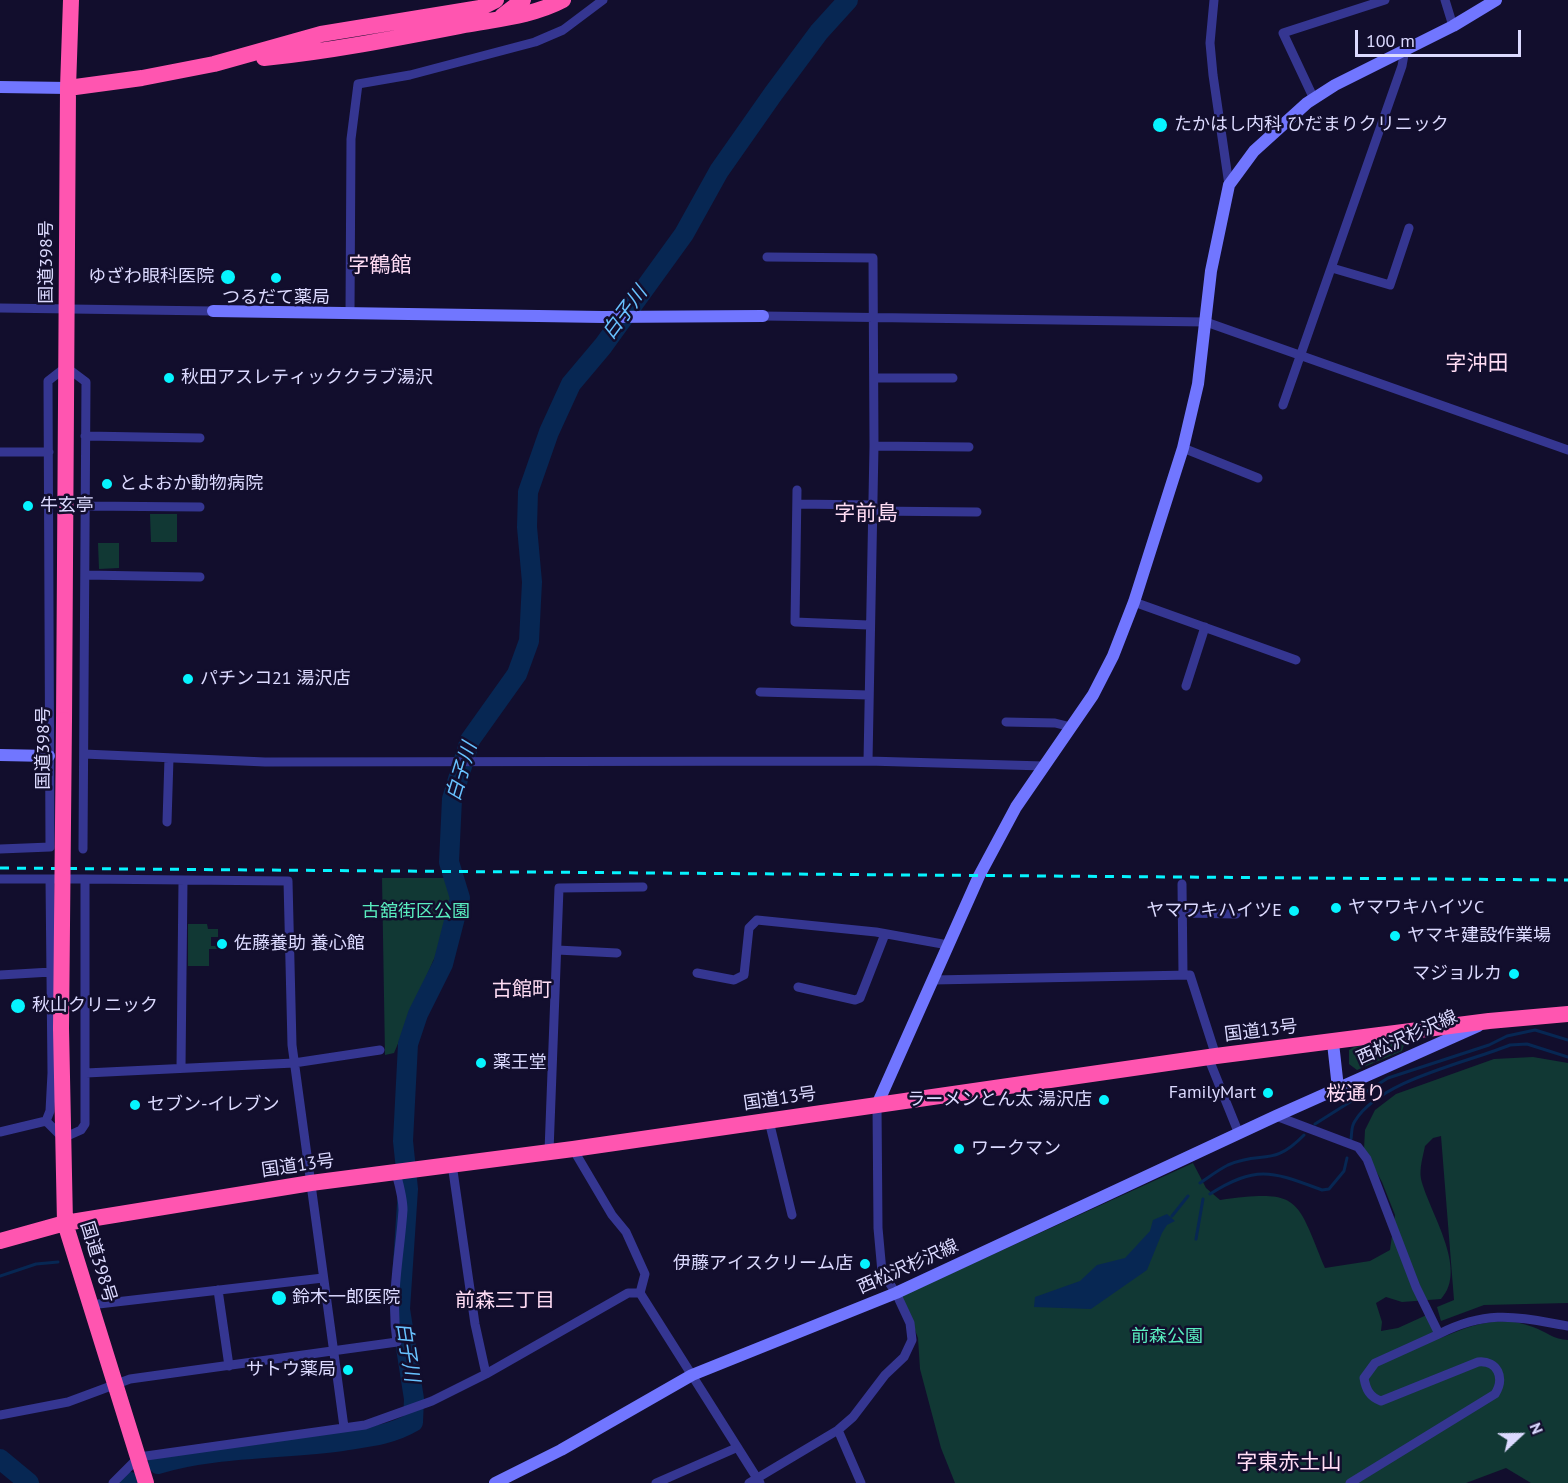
<!DOCTYPE html>
<meta charset="utf-8">
<style>
body{margin:0}
#map{position:relative;width:1568px;height:1483px;overflow:hidden;background:#120e2d;font-family:"PT Sans",sans-serif}
canvas{display:block}
.north{position:absolute;left:1490px;top:1405px;width:60px;height:60px;-webkit-text-stroke:4px #120e2d;paint-order:stroke;rotate:68deg;font-size:16px;font-weight:700;line-height:24px;text-align:center;color:#dcdaff}
.north::after{content:'';display:block;margin:auto;width:21px;height:27px;background:#dcdaff;clip-path:polygon(50% 0,100% 100%,50% 72%,0 100%)}
.scale{position:absolute;left:1355px;top:30px;width:166px;height:27px;box-sizing:border-box;border:3px solid #dcdaff;border-top:0;padding-left:8px;font-size:18px;line-height:21px;white-space:nowrap;color:#dcdaff;-webkit-text-stroke:4px #120e2d;paint-order:stroke}
</style>
<div id="map">
<canvas width="1568" height="1483"></canvas>
<div class="north">N</div>
<div class="scale">100 m</div>
</div>
<script>
const context = document.querySelector('canvas').getContext('2d');
context.lineJoin = 'round';
function fill(path, color) {
  context.fillStyle = color;
  context.fill(path, 'evenodd');
}
function stroke(path, color, width, dash) {
  context.strokeStyle = color;
  context.lineWidth = width;
  context.lineCap = dash ? 'butt' : 'round';
  context.setLineDash(dash || []);
  context.stroke(path);
}
function label(font, color, halo, rows, align = 'center') {
  context.font = font + ' "PT Sans","Noto Sans JP",sans-serif';
  context.lineWidth = 5;
  context.setLineDash([]);
  context.textBaseline = 'middle';
  context.strokeStyle = halo;
  context.fillStyle = color;
  for (const [text, x, y, turn = 0] of rows) {
    context.save();
    context.translate(x, y);
    context.rotate((+turn || 0) * Math.PI / 180);
    context.textAlign = isNaN(turn) ? turn : align;
    if (halo) context.strokeText(text, 0, 0);
    context.fillText(text, 0, 0);
    context.restore();
  }
}
fill(new Path2D(`
 M150,514H177V542H151Z
 M98,543H119V568L99,569Z
 M382,878H450C452,908 450,935 433,961L394,1053L385,1055Z
 M188,924H207L208,929H218V937H211V946H218V949H209V966H188Z
 M1397,1040L1404,1045L1402,1051L1357,1070L1349,1064V1050L1354,1047Z
 M1533,1057L1568,1063V1303L1484,1305L1441,1321L1437,1307L1454,1300L1441,1136L1433,1138L1425,1146C1423,1156 1419,1169 1421,1179C1429,1212 1469,1269 1441,1299L1402,1302L1386,1297L1376,1303L1382,1322L1381,1331L1398,1328L1431,1313L1441,1338C1471,1325 1500,1314 1533,1327C1545,1331 1554,1340 1568,1340V1483H1531L1506,1468L1466,1483H955L941,1448L920,1369L918,1338L902,1296L1193,1163L1206,1188L1220,1200C1301,1189 1296,1198 1325,1268L1370,1261L1390,1250L1395,1215L1382,1182L1364,1149L1365,1130L1375,1110L1396,1094L1494,1059Z`), '#113834');
fill(new Path2D(`
 M1167,1214L1175,1221L1167,1225L1162,1233L1147,1270L1091,1309L1034,1307L1035,1297L1080,1281L1097,1265L1125,1258L1150,1231L1153,1220Z`), '#072753');
stroke(new Path2D(`
 M1315,1124L1388,1078L1489,1045L1507,1036L1535,1030L1568,1040
 M1351,1139C1352,1133 1351,1126 1355,1121C1380,1080 1466,1063 1510,1045L1527,1044L1568,1057
 M1200,1183C1209,1177 1218,1170 1228,1165C1263,1150 1272,1168 1304,1135
 M1210,1194C1257,1164 1273,1172 1322,1190L1329,1189L1344,1171L1347,1158
 M1172,1216L1188,1196
 M1196,1239L1203,1199
 M0,1276L36,1264L58,1262`), '#072753', 3);
stroke(new Path2D(`
 M0,1459L29,1483
 M158,1464C211,1447 285,1449 342,1441C368,1437 391,1435 413,1422L414,1399L400,1309L408,1189L403,1141L408,1044L418,1014L443,964L460,898L449,862L452,799L470,740L517,674L529,641L532,582L527,527L528,492L549,432L571,384L603,346L684,234L719,171L773,94L819,32L848,0
 M130,1483L131,1482`), '#072753', 20);
stroke(new Path2D(`
 M1214,0L1210,43L1213,75L1229,185
 M1445,0L1453,26
 M1314,99L1283,33L1385,0
 M767,257L873,258L874,446L868,761
 M1332,268L1390,285L1409,228
 M0,308L213,311
 M350,312L351,139L358,84L410,75L535,42L563,30L603,0
 M763,316L1206,322L1568,450
 M874,378H953
 M1283,405L1402,66L1405,49
 M85,436L200,438
 M874,446L969,447
 M1183,448L1258,478
 M0,452H49
 M797,490L795,622L868,625
 M797,504L872,505
 M85,506L200,507
 M872,511L977,512
 M85,575L200,577
 M1134,602L1296,660
 M1186,686L1205,627
 M760,692L868,695
 M1006,722L1055,723L1071,727
 M84,754L265,762L868,761L1044,766
 M167,822L169,758
 M0,849L50,847L48,381L66,367L86,382L83,849
 M0,879H85
 M1182,884L1183,975
 M1183,913L1236,914
 M557,950L617,953
 M697,973L734,980L744,975L749,928L757,920L876,932L948,945
 M0,975L51,972
 M933,980L1190,975L1216,1056
 M798,987L855,1000L860,998L885,934
 M1208,1057L1239,1134
 M181,1067L183,880
 M86,1073L294,1063L380,1050
 M1276,1116L1358,1147L1367,1159L1416,1287L1439,1334C1489,1309 1516,1317 1568,1326
 M46,1121L63,1138L81,1130L85,1124V879L288,881L292,1045L344,1427
 M46,1121L50,1111L52,1073L50,879
 M769,1121L792,1215
 M0,1132L46,1121
 M573,1149L612,1215L626,1232L645,1274L640,1293
 M549,1151L559,888L643,887
 M452,1164L475,1324L486,1374
 M218,1290L229,1366
 M640,1293L760,1483
 M90,1305L323,1278
 M0,1415L68,1402L130,1379L397,1342C390,1297 400,1255 403,1210C403,1198 399,1184 396,1173
 M838,1430L861,1483
 M113,1483L139,1457L365,1425L432,1401L486,1374L628,1293H640
 M656,1483L736,1448
 M749,1483L838,1430L853,1417L885,1375L904,1357L912,1340L910,1323L896,1293L882,1272L878,1228L877,1105
 M1350,1483L1495,1394C1505,1378 1498,1360 1478,1362L1381,1401C1370,1397 1366,1390 1364,1378L1375,1363L1439,1334`), '#353691', 9);
stroke(new Path2D(`
 M0,87L68,88
 M213,311L603,317L763,316
 M0,755L49,756
 M1333,1043L1338,1088
 M877,1105L979,876L1016,807L1093,695L1113,656L1134,602L1183,448L1198,384L1211,271L1229,185L1254,151L1307,103L1335,85L1453,26L1496,0
 M495,1483L561,1450L692,1375L896,1293L1276,1116L1478,1026`), '#7176ff', 12);
stroke(new Path2D(`
 M502,16L523,0
 M264,58C332,51 398,38 465,25C497,19 533,16 563,0
 M68,88L142,78L214,64L321,34L480,8L496,0
 M64,720L68,88L71,0
 M61,1028L65,1223L146,1483
 M0,1241L65,1223L311,1183L573,1149L1216,1056L1489,1021L1568,1014`), '#ff55b0', 16);
stroke(new Path2D(`
 M0,868L1568,880`), '#06f4ff', 3, [9, 8]);
stroke(new Path2D(`
 M61,1028L64,720`), '#ff55b0', 16);
for (const [x, y, r, color] of [
 [1160,125,8,"#06f4ff"],
 [228,277,8,"#06f4ff"],
 [276,278,6,"#06f4ff"],
 [169,378,6,"#06f4ff"],
 [107,484,6,"#06f4ff"],
 [28,506,6,"#06f4ff"],
 [188,679,6,"#06f4ff"],
 [1336,908,6,"#06f4ff"],
 [1294,911,6,"#06f4ff"],
 [1395,936,6,"#06f4ff"],
 [222,944,6,"#06f4ff"],
 [1514,974,6,"#06f4ff"],
 [18,1006,8,"#06f4ff"],
 [481,1063,6,"#06f4ff"],
 [1268,1093,6,"#06f4ff"],
 [1104,1100,6,"#06f4ff"],
 [135,1105,6,"#06f4ff"],
 [959,1149,6,"#06f4ff"],
 [865,1264,6,"#06f4ff"],
 [279,1298,8,"#06f4ff"],
 [348,1370,6,"#06f4ff"]
]) {
  const dot = new Path2D();
  dot.arc(x, y, r, 0, 2 * Math.PI);
  context.fillStyle = color;
  context.fill(dot);
  stroke(dot, '#120e2d', 2);
}
label('18px', '#dcdaff', '#120e2d', [
 ["たかはし内科 ひだまりクリニック",1174,125],
 ["ゆざわ眼科医院",214,277,"right"],
 ["つるだて薬局",276,298,"center"],
 ["秋田アスレティッククラブ湯沢",181,378],
 ["とよおか動物病院",119,484],
 ["牛玄亭",40,506],
 ["パチンコ21 湯沢店",200,679],
 ["ヤマワキハイツC",1348,908],
 ["ヤマワキハイツE",1282,911,"right"],
 ["ヤマキ建設作業場",1407,936],
 ["佐藤養助 養心館",234,944],
 ["マジョルカ",1502,974,"right"],
 ["秋山クリニック",32,1006],
 ["薬王堂",493,1063],
 ["FamilyMart",1256,1093,"right"],
 ["ラーメンとん太 湯沢店",1092,1100,"right"],
 ["セブン-イレブン",147,1105],
 ["ワークマン",971,1149],
 ["伊藤アイスクリーム店",853,1264,"right"],
 ["鈴木一郎医院",292,1298],
 ["サトウ薬局",336,1370,"right"]
], 'left');
label('18px', '#dcdaff', '#120e2d', [
 ["国道398号",47,262,-90],
 ["国道398号",44,748,-90],
 ["国道13号",1261,1031,-7],
 ["西松沢杉沢線",1407,1038,-24],
 ["国道13号",780,1099,-8],
 ["国道13号",298,1166,-8],
 ["国道398号",98,1262,73],
 ["西松沢杉沢線",908,1267,-24]
]);
label('18px', '#59edbf', '#120e2d', [
 ["古舘街区公園",416,912],
 ["前森公園",1167,1337]
]);
label('italic 20px', '#68c2ff', '#120e2d', [
 ["白子川",625,313,-53],
 ["白子川",462,772,-73],
 ["白子川",407,1352,81]
]);
label('20px', '#ffdcf4', '#120e2d', [
 ["古館町",522,990],
 ["桜通り",1356,1094],
 ["前森三丁目",505,1301]
]);
label('21px', '#ffdcf4', '#120e2d', [
 ["字鶴館",380,266],
 ["字沖田",1477,364],
 ["字前島",866,514],
 ["字東赤土山",1289,1463]
]);
</script>
